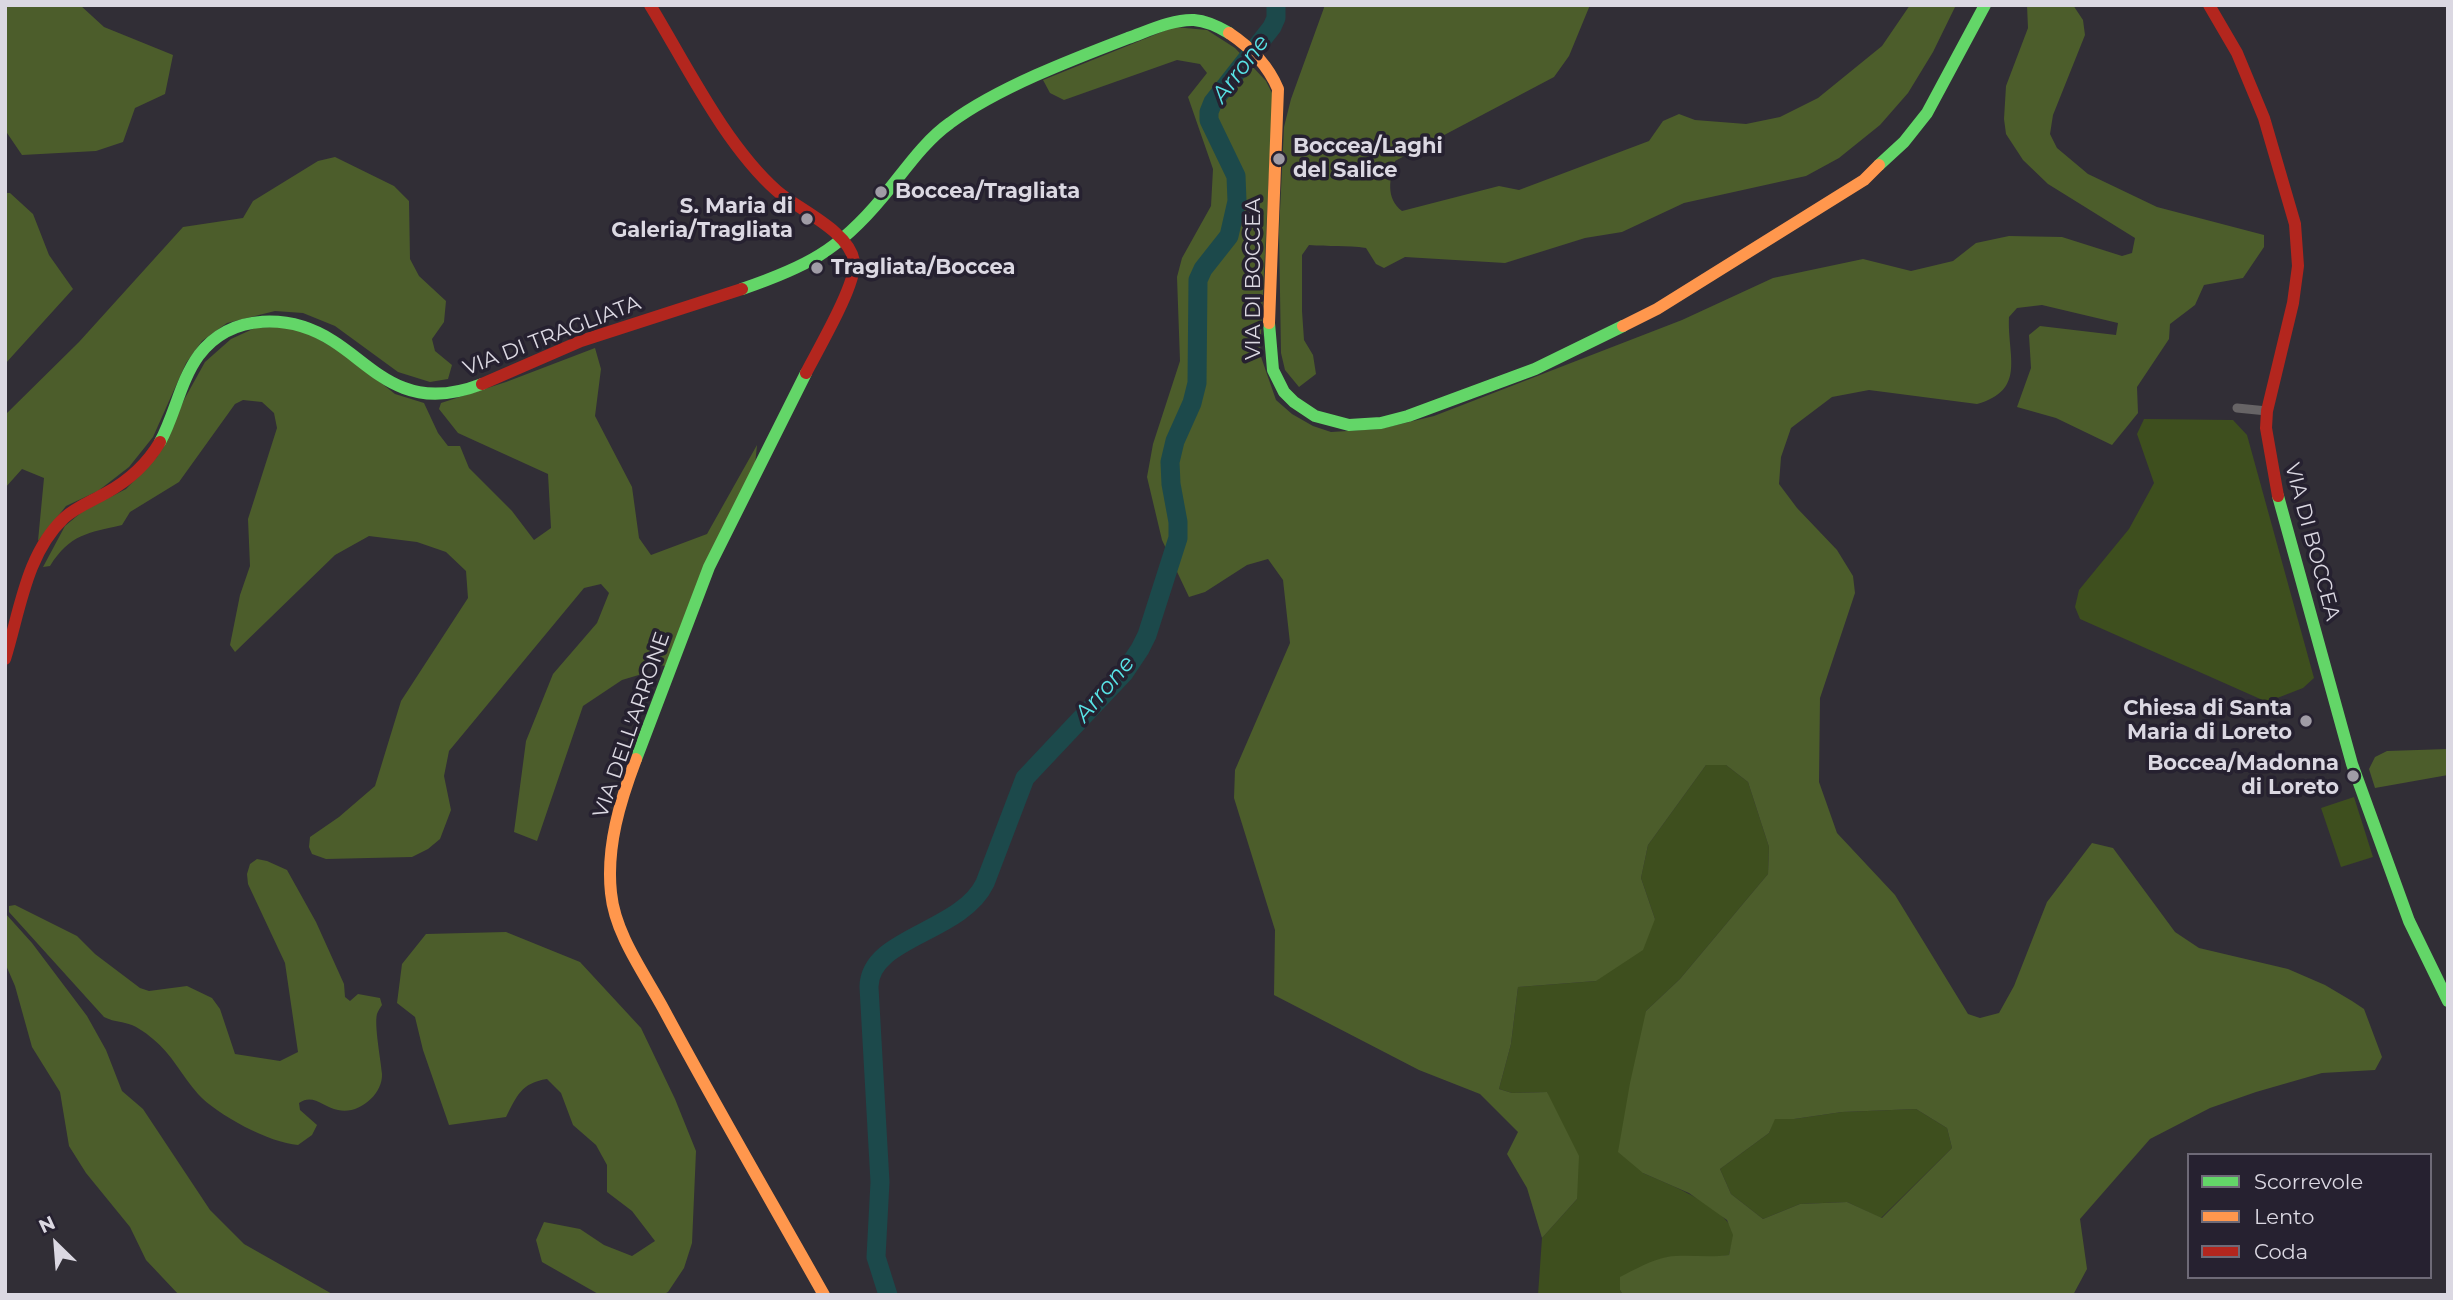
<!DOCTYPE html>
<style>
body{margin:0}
#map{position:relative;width:2453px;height:1300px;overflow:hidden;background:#312e36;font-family:Montserrat,sans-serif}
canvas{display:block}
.frame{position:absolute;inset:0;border:7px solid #dbd8e2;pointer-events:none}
.legend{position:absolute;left:2187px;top:1153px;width:245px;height:126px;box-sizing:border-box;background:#262130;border:2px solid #6e6a77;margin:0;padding:9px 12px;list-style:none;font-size:21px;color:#dbd8e2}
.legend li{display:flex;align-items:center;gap:14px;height:35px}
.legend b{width:35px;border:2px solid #6e6a77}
.north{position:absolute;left:21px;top:1209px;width:70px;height:70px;-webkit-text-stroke:5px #262130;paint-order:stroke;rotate:335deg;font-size:19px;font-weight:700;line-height:28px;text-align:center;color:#dbd8e2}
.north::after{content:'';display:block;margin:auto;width:24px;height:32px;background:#dbd8e2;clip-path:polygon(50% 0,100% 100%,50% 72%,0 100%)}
</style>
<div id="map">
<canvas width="2453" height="1300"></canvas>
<div class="frame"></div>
<ul class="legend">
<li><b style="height:9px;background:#63d668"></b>Scorrevole</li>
<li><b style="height:9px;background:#ff974d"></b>Lento</li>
<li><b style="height:9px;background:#b3261e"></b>Coda</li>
</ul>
<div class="north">N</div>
</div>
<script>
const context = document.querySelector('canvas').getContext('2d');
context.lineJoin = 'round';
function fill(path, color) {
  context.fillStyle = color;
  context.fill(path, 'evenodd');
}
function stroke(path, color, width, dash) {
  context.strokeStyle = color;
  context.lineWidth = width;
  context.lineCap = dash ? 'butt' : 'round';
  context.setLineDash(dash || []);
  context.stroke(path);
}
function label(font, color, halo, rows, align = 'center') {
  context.font = font + ' Montserrat,sans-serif';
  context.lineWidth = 7;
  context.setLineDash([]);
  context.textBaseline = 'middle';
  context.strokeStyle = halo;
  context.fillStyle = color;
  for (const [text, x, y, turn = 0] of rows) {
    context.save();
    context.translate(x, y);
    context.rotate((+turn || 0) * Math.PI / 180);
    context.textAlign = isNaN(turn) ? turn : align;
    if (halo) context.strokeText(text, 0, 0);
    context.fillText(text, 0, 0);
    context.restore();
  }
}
fill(new Path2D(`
 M2144,419L2233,420L2247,435L2314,678L2303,688L2267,702L2080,619L2075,607L2079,590L2129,529L2154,483L2137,434Z
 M1706,765H1726L1748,782L1769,847L1768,874L1680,979L1646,1011L1643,1173C1666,1183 1728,1207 1733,1233C1734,1240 1730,1249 1729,1255L1710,1258L1667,1257L1620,1290L1623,1295H1538L1542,1238L1577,1199L1547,1092L1512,1093L1499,1089L1511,1044L1518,987L1596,981L1655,919L1641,878L1648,845Z
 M2354,797L2373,857L2341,867L2321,808Z
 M1916,1109L1947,1128L1952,1148L1881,1218L1847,1202L1800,1204L1763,1219L1731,1194L1720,1169L1769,1133L1774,1119H1794L1842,1112Z`), '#3e4f1e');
fill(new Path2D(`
 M5,5H80L104,27L173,55L165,94L135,108L123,142L96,151L22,155L5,130Z
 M1325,5H1590L1569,56L1554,77L1395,161C1390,178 1385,198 1402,211L1499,186L1519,190L1649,141L1663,121L1679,114L1695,120L1746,124L1780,117L1818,98L1882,46L1910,5H1956L1933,52L1908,93L1880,125L1839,158L1806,176L1684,203L1622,232L1585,238L1505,263L1405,257L1384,268L1376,264L1366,248C1347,245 1328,247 1309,245L1302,255V311L1304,340L1313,355L1316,374L1299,387L1285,370L1281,353L1279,232L1284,127L1291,99Z
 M2027,5H2073L2083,20L2085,35L2053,115L2050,134L2057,148L2088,174L2157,207L2264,235V247L2243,278L2204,285L2195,305L2170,324L2169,339L2137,387L2138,413L2112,445L2056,418L2017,407L2031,368L2029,335L2040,326L2116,335L2118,323L2042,305L2017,308L2009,317C2007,356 2027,390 1977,404L1869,390L1832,397L1791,428L1781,457L1779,484L1797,508L1837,550L1853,576L1855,593L1820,698L1819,782L1837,833L1895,895L1968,1014L1980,1018L1999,1013L2014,986L2047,902L2092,843L2113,848L2175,932L2199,948L2288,969L2325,985L2352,1001L2364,1009L2382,1057L2375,1070L2322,1073L2256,1092L2210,1108L2150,1139L2080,1219L2087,1269L2073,1295H1623L1620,1290V1277C1634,1270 1651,1260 1667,1257C1686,1254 1708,1258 1729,1255L1733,1235L1727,1220L1689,1193L1643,1173L1618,1152L1630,1083L1646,1011L1680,979L1768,874L1769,847L1748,782L1726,765H1706L1648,845L1641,878L1655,919L1643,950L1596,981L1518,987L1511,1044L1499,1089L1512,1093L1547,1092L1579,1156L1577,1199L1542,1238L1527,1188L1507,1154L1518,1132L1480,1094L1419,1070L1274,995L1275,930L1234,798L1235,770L1290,643L1283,580L1268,559L1247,565L1205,592L1189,597L1162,540L1147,477L1153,444L1180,361L1177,277L1182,258L1211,206L1213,169L1188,97L1207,73L1200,64L1177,60L1064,100L1050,93L1043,80L1174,27L1207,30L1235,48L1266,81L1273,95L1260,354L1276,400L1292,414L1313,426L1331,432L1380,429L1434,416L1682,320L1773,278L1863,259L1911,271L1953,261L1976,243L2009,236L2062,237L2122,256L2132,253L2135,238L2048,184L2023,160L2006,134L2004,119L2006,86L2028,28ZM1916,1109L1947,1128L1952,1148L1882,1218L1847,1202L1800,1204L1763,1219L1731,1194L1720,1169L1769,1133L1775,1119H1794L1842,1112Z
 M335,157L394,186L409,201L410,259L419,276L446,301L444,322L432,339L435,351L452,365L448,379L430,382L398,372L335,326L303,313L275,311L227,323L202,341L186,363L153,437L129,467L98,491L66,506L38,541L44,478L22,469L5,488V415L79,342L183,227L243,218L253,201L318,161Z
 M5,193H10L33,214L49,255L73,289L5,364Z
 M295,326L346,355L395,394L424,403L438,433L448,446H460L469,468L512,511L534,540L551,528L548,474L458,433L439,409L441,403L506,382L595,348L601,369L595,416L632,487L639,538L651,555L707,534L757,445L755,465L665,666L651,663L642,674L622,680L583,706L537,841L514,832L526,741L553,674L597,623L609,593L601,584L584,588L449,751L444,776L451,810L440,839L428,849L412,857L326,859L312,854L309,847L310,837L339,817L375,786L401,701L468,598L466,571L446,552L417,542L369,536L335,555L235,652L230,645L240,595L250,566L248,519L277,428L274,413L262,402L243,400L235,404L179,482L130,512L122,525C88,533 70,534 50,566L43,567L65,526L83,511L126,489L157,457L185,398L205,362L231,339L255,328Z
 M2448,749V775L2375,788L2369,769L2375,757L2387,751Z
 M257,859L267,861L287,870L316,922L344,984L345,997L350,1001L358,994L380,998L382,1005C380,1008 378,1011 377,1014C374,1025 381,1061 382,1074C383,1094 359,1115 338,1110C323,1107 313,1093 299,1103L300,1110L317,1125L312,1135L298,1145C270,1143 217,1115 198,1094C182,1076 172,1054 153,1039C145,1032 135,1025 125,1023C117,1021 112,1021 104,1017L9,912V906L15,905L77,936L95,954L140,988L149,991L187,986L212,998L220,1009L235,1054L280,1061L298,1052L285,963L248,884L247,874L250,864Z
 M5,913L32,943L87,1016L106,1050L122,1091L143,1109L210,1210L244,1244L334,1295H179L146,1260L130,1227L86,1173L69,1146L60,1092L32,1047L15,986L5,963Z
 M506,932L580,962L641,1028L675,1099L696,1151L692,1243L684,1268L668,1292L662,1295H600L542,1262L536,1240L544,1222L580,1229L604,1245L632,1256L655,1241L632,1211L607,1192V1165L596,1145L573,1125L561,1093L547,1079C521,1083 517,1096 506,1117L449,1125L423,1050L415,1017L397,1003L402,964L426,934Z`), '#4c5d2b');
stroke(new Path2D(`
 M888,1295L876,1257L880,1182L869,987C869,937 961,933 985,883L1025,778L1124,673L1140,649L1147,635L1178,538V522L1171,484L1170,462L1175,441L1192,403L1197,383L1198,280L1203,269L1229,236L1237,201L1236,176L1209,120V112L1213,102L1272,27L1276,18V5`), '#1c494b', 19);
stroke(new Path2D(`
 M2237,408L2267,411`), '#676466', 9);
stroke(new Path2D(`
 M1879,165L1904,142L1927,113L1985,5
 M742,289C806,267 838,251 882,198C903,173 923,142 950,123C997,88 1073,59 1128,38C1148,31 1173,19 1194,20C1207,21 1219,27 1229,33
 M1269,323L1273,370L1284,392L1294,402L1315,416L1349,425L1381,423L1408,416L1535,369L1623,326
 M160,442C175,415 180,381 199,355C232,312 291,314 333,341C357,356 377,378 404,388C430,398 456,394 482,384
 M2278,496L2352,764L2409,921L2448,1001
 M636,759L709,567L806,373`), '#63d668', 12);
stroke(new Path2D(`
 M1229,33C1250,47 1268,65 1278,89L1269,323
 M1623,326L1657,309L1864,180L1879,165
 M636,759C620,801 606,847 611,893C615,934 644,973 663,1008C715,1105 770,1199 824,1295`), '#ff974d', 12);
stroke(new Path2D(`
 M650,5C686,64 725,145 777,191C799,210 849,231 854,261C858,282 817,351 806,373
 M2209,5L2237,53L2264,118L2295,224L2298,266L2293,303L2267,411L2266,428L2278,496
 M482,384L581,341L742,289
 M5,659C20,611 26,554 64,518C76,507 92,501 106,493C128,481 147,464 160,442`), '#b3261e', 12);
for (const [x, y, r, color] of [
 [1279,159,7,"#a09ca6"],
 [881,192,7,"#a09ca6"],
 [807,219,7,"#a09ca6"],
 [817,268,7,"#a09ca6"],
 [2306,721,7,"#a09ca6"],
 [2353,776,7,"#a09ca6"]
]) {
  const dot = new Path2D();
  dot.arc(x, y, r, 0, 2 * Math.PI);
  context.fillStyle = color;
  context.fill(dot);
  stroke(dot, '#262130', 2.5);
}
label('bold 21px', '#dbd8e2', '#262130', [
 ["Boccea/Laghi",1293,147],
 ["del Salice",1293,171],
 ["Boccea/Tragliata",895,192],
 ["S. Maria di",793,207,"right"],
 ["Galeria/Tragliata",793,231,"right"],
 ["Tragliata/Boccea",831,268],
 ["Chiesa di Santa",2292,709,"right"],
 ["Maria di Loreto",2292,733,"right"],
 ["Boccea/Madonna",2339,764,"right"],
 ["di Loreto",2339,788,"right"]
], 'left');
label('21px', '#dbd8e2', '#262130', [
 ["VIA DI BOCCEA",1254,279,-90],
 ["VIA DI TRAGLIATA",552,336,-21],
 ["VIA DI BOCCEA",2312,542,75],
 ["VIA DELL'ARRONE",632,725,-71]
]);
label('italic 23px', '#58e3e6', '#262130', [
 ["Arrone",1241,69,-53],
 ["Arrone",1105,689,-50]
]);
</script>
